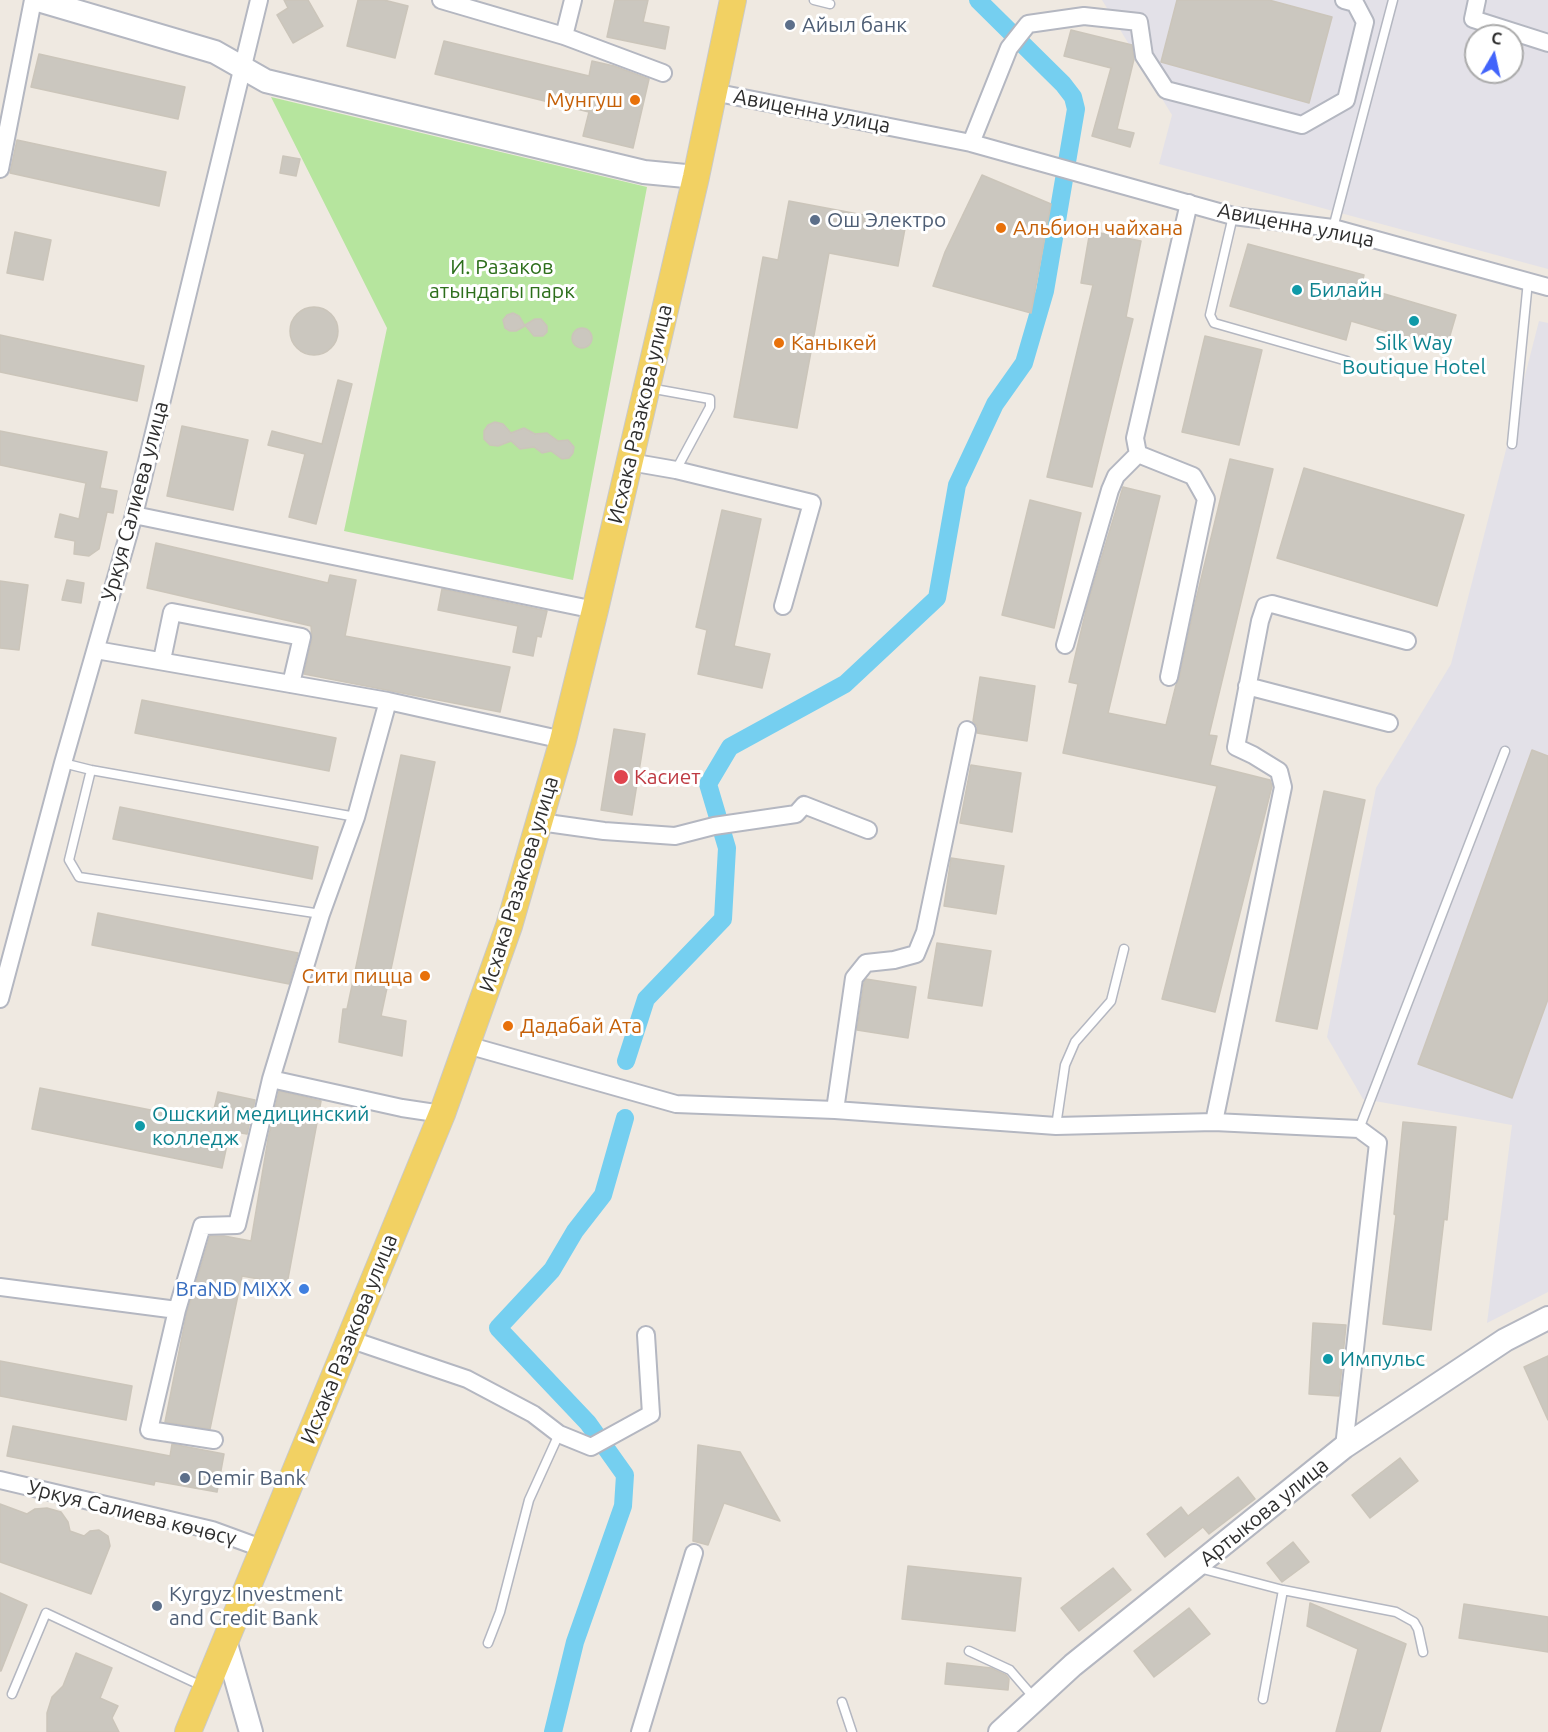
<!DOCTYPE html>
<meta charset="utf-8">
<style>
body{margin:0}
#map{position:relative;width:1548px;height:1732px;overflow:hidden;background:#efe9e1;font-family:Ubuntu,sans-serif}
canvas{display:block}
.north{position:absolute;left:1464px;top:24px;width:60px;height:60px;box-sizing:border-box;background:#fff;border:2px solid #ababab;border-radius:50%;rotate:9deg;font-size:16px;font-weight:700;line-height:24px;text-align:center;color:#2e2e2e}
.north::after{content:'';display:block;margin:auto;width:21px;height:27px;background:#4264fb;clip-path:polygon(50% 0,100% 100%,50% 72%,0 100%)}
</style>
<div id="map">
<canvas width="1548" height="1732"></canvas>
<div class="north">С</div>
</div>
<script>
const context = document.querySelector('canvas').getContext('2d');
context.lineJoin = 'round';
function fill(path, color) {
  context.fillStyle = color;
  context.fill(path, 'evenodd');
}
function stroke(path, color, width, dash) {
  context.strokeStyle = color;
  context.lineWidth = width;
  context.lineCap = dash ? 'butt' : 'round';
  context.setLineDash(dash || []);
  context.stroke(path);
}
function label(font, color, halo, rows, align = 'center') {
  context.font = font + ' Ubuntu,sans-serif';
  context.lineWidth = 6;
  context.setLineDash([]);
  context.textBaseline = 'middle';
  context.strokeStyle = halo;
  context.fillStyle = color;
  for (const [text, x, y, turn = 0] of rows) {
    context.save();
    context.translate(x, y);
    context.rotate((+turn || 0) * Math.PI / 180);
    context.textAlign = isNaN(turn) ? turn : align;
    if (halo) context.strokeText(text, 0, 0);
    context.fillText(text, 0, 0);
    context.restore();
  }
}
fill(new Path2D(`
 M1102,0H1548V269L1159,164L1172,115ZM1476,36H1512V72H1476Z
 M1539,321L1548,323V1292L1487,1323L1512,1125L1363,1099L1327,1037L1376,788L1451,664Z`), '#e3e1e8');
fill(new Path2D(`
 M271,97L647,187L573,580L344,531L387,328Z`), '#b6e59e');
stroke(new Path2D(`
 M626,1061L646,999L723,919L727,848L708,784L730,747L845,684L937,598L957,485L995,404L1024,363L1045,291L1076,109L1073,97L1063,84L978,0
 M553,1732L575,1642L623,1506L625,1475L588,1423L498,1328L552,1270L575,1231L603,1195L625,1118`), '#75cff0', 18);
const building = new Path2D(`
 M284,0H308L323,26L293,43L277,15L288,8Z
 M358,0H384L408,6L395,58L347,46Z
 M615,0H648L643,22L669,27L665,49L607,37Z
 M1177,0H1269L1332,17L1309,103L1161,62Z
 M1071,30L1132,45L1134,59L1117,129L1134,133L1130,147L1092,136L1111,68L1064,56Z
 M444,41L589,76L592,61L614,66L649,79L633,148L583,136L589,112L435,74Z
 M39,54L185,87L178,119L31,87Z
 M17,140L166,172L159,206L10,173Z
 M283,156L300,159L296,176L280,173Z
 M982,175L1051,204L1031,313L933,286L945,252Z
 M789,201L906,223L898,266L829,253L797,428L734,417L763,257L778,260Z
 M1090,231L1141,241L1126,317L1133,319L1092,487L1047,477L1093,285L1081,283Z
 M15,232L51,240L43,280L7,273Z
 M1248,244L1364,275L1361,287L1456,315L1446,349L1351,321L1346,340L1230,306Z
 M290 331a24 24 0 1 1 48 0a24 24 0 1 1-48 0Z
 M513,313L519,316L525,326L516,331H510L505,328L503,320L507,315Z
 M535,319H541L547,326V332L543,336H534L525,325Z
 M572 338a10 10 0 1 1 20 0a10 10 0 1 1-20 0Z
 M0,335L144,366L137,401L0,372Z
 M1205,336L1262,350L1239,445L1182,432Z
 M338,380L352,384L316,524L289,517L305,454L268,445L272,431L322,444Z
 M495,422L503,424L511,433L524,428L535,434L547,433L558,441L568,440L574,447L573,453L569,458L562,459L551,451L542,453L534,447L520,449L511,441L498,446L490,445L484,439V431L488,425Z
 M182,426L248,440L233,510L167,496Z
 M0,431L107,452L100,488L117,491L113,513L107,512L99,549L89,556L74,554L75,541L55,537L60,514L79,519L86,483L0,465Z
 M1230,459L1273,469L1209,735L1217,736L1210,765L1270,780L1272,786L1215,1012L1162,999L1217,786L1063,753L1078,684L1069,682L1088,602L1123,487L1160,496L1108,713L1166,725L1176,685L1179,679L1194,608Z
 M1304,468L1464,515L1437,606L1277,558Z
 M1030,500L1081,513L1054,628L1002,615Z
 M722,510L761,519L734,646L770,654L762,688L698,674L707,630L696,627Z
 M156,543L328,583L330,575L356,580L345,636L510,667L500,712L304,674L312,639L311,626L147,588Z
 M67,580L84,583L81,603L62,600Z
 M0,581L28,585L19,650L0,648Z
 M442,589L547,611L541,637L537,636L533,656L513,652L518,626L438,610Z
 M980,677L1035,686L1027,741L977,733V726L973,721Z
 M142,700L336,738L329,771L135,733Z
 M614,729L645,734L632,815L601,810Z
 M1532,750L1548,756V999L1512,1098L1418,1064Z
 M401,755L435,762L381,1016L406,1021L402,1056L339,1042L343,1009H347Z
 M971,765L1021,773L1012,832L960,823Z
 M1324,791L1365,800L1317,1029L1276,1021Z
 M120,807L318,847L312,879L113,839Z
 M951,858L1004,866L996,914L944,906Z
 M98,913L298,953L289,984L92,945Z
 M937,943L991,951L982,1006L928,998Z
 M866,979L916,987L908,1038L857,1030L864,982Z
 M40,1088L211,1122L218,1092L255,1100L247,1134L230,1131L222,1168L32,1129Z
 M279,1091L321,1101L287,1284L242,1276L210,1429L165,1422L187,1312L210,1236H224L251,1241L268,1139Z
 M1403,1122L1456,1127L1447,1220L1444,1219L1431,1330L1383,1324L1396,1215L1394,1214Z
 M1313,1323L1346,1325L1339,1396L1309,1394Z
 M1548,1356V1420L1524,1367Z
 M0,1361L132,1386L126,1420L0,1396Z
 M13,1426L170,1456L172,1444L224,1454L217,1492L155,1481L154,1485L7,1456Z
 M698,1445L740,1452L780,1521L724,1503L708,1545L693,1541Z
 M1400,1458L1418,1481L1370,1518L1352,1495Z
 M1238,1477L1255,1499L1209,1534L1203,1527L1165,1557L1147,1534L1181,1507L1188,1516Z
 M0,1504L27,1514L35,1509L47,1508L61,1512L68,1522L70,1531L84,1536L90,1531L99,1530L108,1536L110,1546L91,1594L0,1562Z
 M1293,1542L1309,1562L1282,1582L1267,1563Z
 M908,1566L1021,1578L1015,1631L902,1619Z
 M1113,1568L1131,1590L1079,1631L1061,1608Z
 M0,1593L27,1605L1,1671H0Z
 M1310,1603L1406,1644L1380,1732H1336L1358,1649L1307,1626Z
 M1464,1604L1548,1617V1652L1459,1638Z
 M1189,1608L1210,1634L1154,1677L1134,1651Z
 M76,1653L112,1668L100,1698L118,1706L112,1718L119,1732H47V1713L52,1697L63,1686Z
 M947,1663L991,1668L1006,1675L1009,1679L1008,1690L945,1684Z`);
fill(building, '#cbc7bf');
stroke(building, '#cbc5ba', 1.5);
const lane = new Path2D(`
 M814,0L830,4
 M1233,216L1210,315L1214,323L1347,361
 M1333,228L1393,0
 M649,388L710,399V407L676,470
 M1512,444L1528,281
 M63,763L91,770L356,817
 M91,770L69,860L79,877L321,914
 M1056,1126L1065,1065L1075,1042L1111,1001L1124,949
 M1359,1129L1505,751
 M1199,1568L1283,1590L1396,1612L1414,1622L1418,1629L1423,1652
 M488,1643L500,1612L529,1500L559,1434
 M969,1651L1010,1670L1035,1699
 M12,1694L46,1613L204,1687
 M1263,1699L1283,1590
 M842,1702L852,1732`);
const street = new Path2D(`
 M441,0L564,36L663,73
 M1477,0L1473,19L1548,43
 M564,36L573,0
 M713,92L971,143L1233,216L1333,228L1548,287
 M971,143L1009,48L1028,24L1084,16L1139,22L1144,56L1166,90L1302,125L1346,100L1365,22L1355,3L1344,0
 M0,169L33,0
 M630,462L676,470L812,503L783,606
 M134,515L595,610
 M1065,645L1110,490L1116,476L1138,454
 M96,650L388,701L563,740
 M162,660L172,612L302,637L291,684
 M1169,677L1206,499L1193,476L1138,454L1135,438L1189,203
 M1247,686L1389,723
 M540,822L604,831L675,836L714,826L796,814L804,805L868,830
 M0,999L63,763L134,515L259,0
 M467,1045L676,1104L835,1110L1056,1126L1214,1122L1359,1129L1378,1143L1344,1447
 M271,1079L402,1108L442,1114
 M835,1110L854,978L866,963L894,960L916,954L925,932L967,730
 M1214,1122L1283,787L1279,771L1253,755L1236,747L1260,621L1265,606L1272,604L1407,641
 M0,1287L177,1310
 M349,1339L467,1379L533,1414L559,1434L591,1447L651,1414L646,1335
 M214,1440L149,1430L177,1310L202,1226L237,1225L271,1079L321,914L356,817L388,701
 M0,1480L212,1530L264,1549
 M640,1732L694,1553`);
const secondary = new Path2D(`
 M38,0L215,52L266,81L644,172L696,177
 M226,1644L251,1732
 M1000,1732L1073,1665L1344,1447L1505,1340L1548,1318`);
const primary = new Path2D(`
 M188,1732L442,1114L509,926L563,740L595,610L696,177L733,0`);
stroke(lane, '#b4b7c1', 11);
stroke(street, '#b4b7c1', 20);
stroke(secondary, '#b4b7c1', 26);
stroke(primary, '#c9c9c9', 28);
stroke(lane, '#fff', 8);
stroke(street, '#fff', 16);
stroke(secondary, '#fff', 22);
stroke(primary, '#f2d163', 26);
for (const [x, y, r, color] of [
 [790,25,6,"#5c6f8a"],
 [635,100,6,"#e8710a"],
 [815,220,6,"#5c6f8a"],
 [1001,228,6,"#e8710a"],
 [1297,290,6,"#0f9aa8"],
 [1414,321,6,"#0f9aa8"],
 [779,343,6,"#e8710a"],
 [621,777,8,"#e0444e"],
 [425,976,6,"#e8710a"],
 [508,1026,6,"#e8710a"],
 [140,1126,6,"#0f9aa8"],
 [304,1289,6,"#3f7fe0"],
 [1328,1359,6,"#0f9aa8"],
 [185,1478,6,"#5c6f8a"],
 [157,1606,6,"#5c6f8a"]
]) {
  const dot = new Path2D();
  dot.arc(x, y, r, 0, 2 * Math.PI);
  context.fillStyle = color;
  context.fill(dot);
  stroke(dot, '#fff', 2);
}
label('21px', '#4e5e75', '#fff', [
 ["Айыл банк",802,25],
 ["Ош Электро",827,220],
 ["Demir Bank",197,1478],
 ["Kyrgyz Investment",169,1594],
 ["and Credit Bank",169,1618]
], 'left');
label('21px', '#c56008', '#fff', [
 ["Мунгуш",623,100,"right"],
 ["Альбион чайхана",1013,228],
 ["Каныкей",791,343],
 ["Сити пицца",413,976,"right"],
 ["Дадабай Ата",520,1026]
], 'left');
label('21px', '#2e2e2e', '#fff', [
 ["Авиценна улица",812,111,11],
 ["Авиценна улица",1296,225,11],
 ["Исхака Разакова улица",640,414,-77],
 ["Уркуя Салиева улица",135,501,-75],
 ["Исхака Разакова улица",519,884,-73],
 ["Исхака Разакова улица",349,1339,-68],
 ["Артыкова улица",1264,1512,-39],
 ["Уркуя Салиева көчөсү",132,1513,14]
]);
label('21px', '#2c6e1b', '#fff', [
 ["И. Разаков",502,267],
 ["атындагы парк",502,291]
]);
label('21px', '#0d838f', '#fff', [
 ["Билайн",1309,290],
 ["Silk Way",1414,343,"center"],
 ["Boutique Hotel",1414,367,"center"],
 ["Ошский медицинский",152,1114],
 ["колледж",152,1138],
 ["Импульс",1340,1359]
], 'left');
label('21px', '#be3a42', '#fff', [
 ["Касиет",634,777]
], 'left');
label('21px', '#366cbe', '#fff', [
 ["BraND MIXX",292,1289]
], 'right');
</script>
